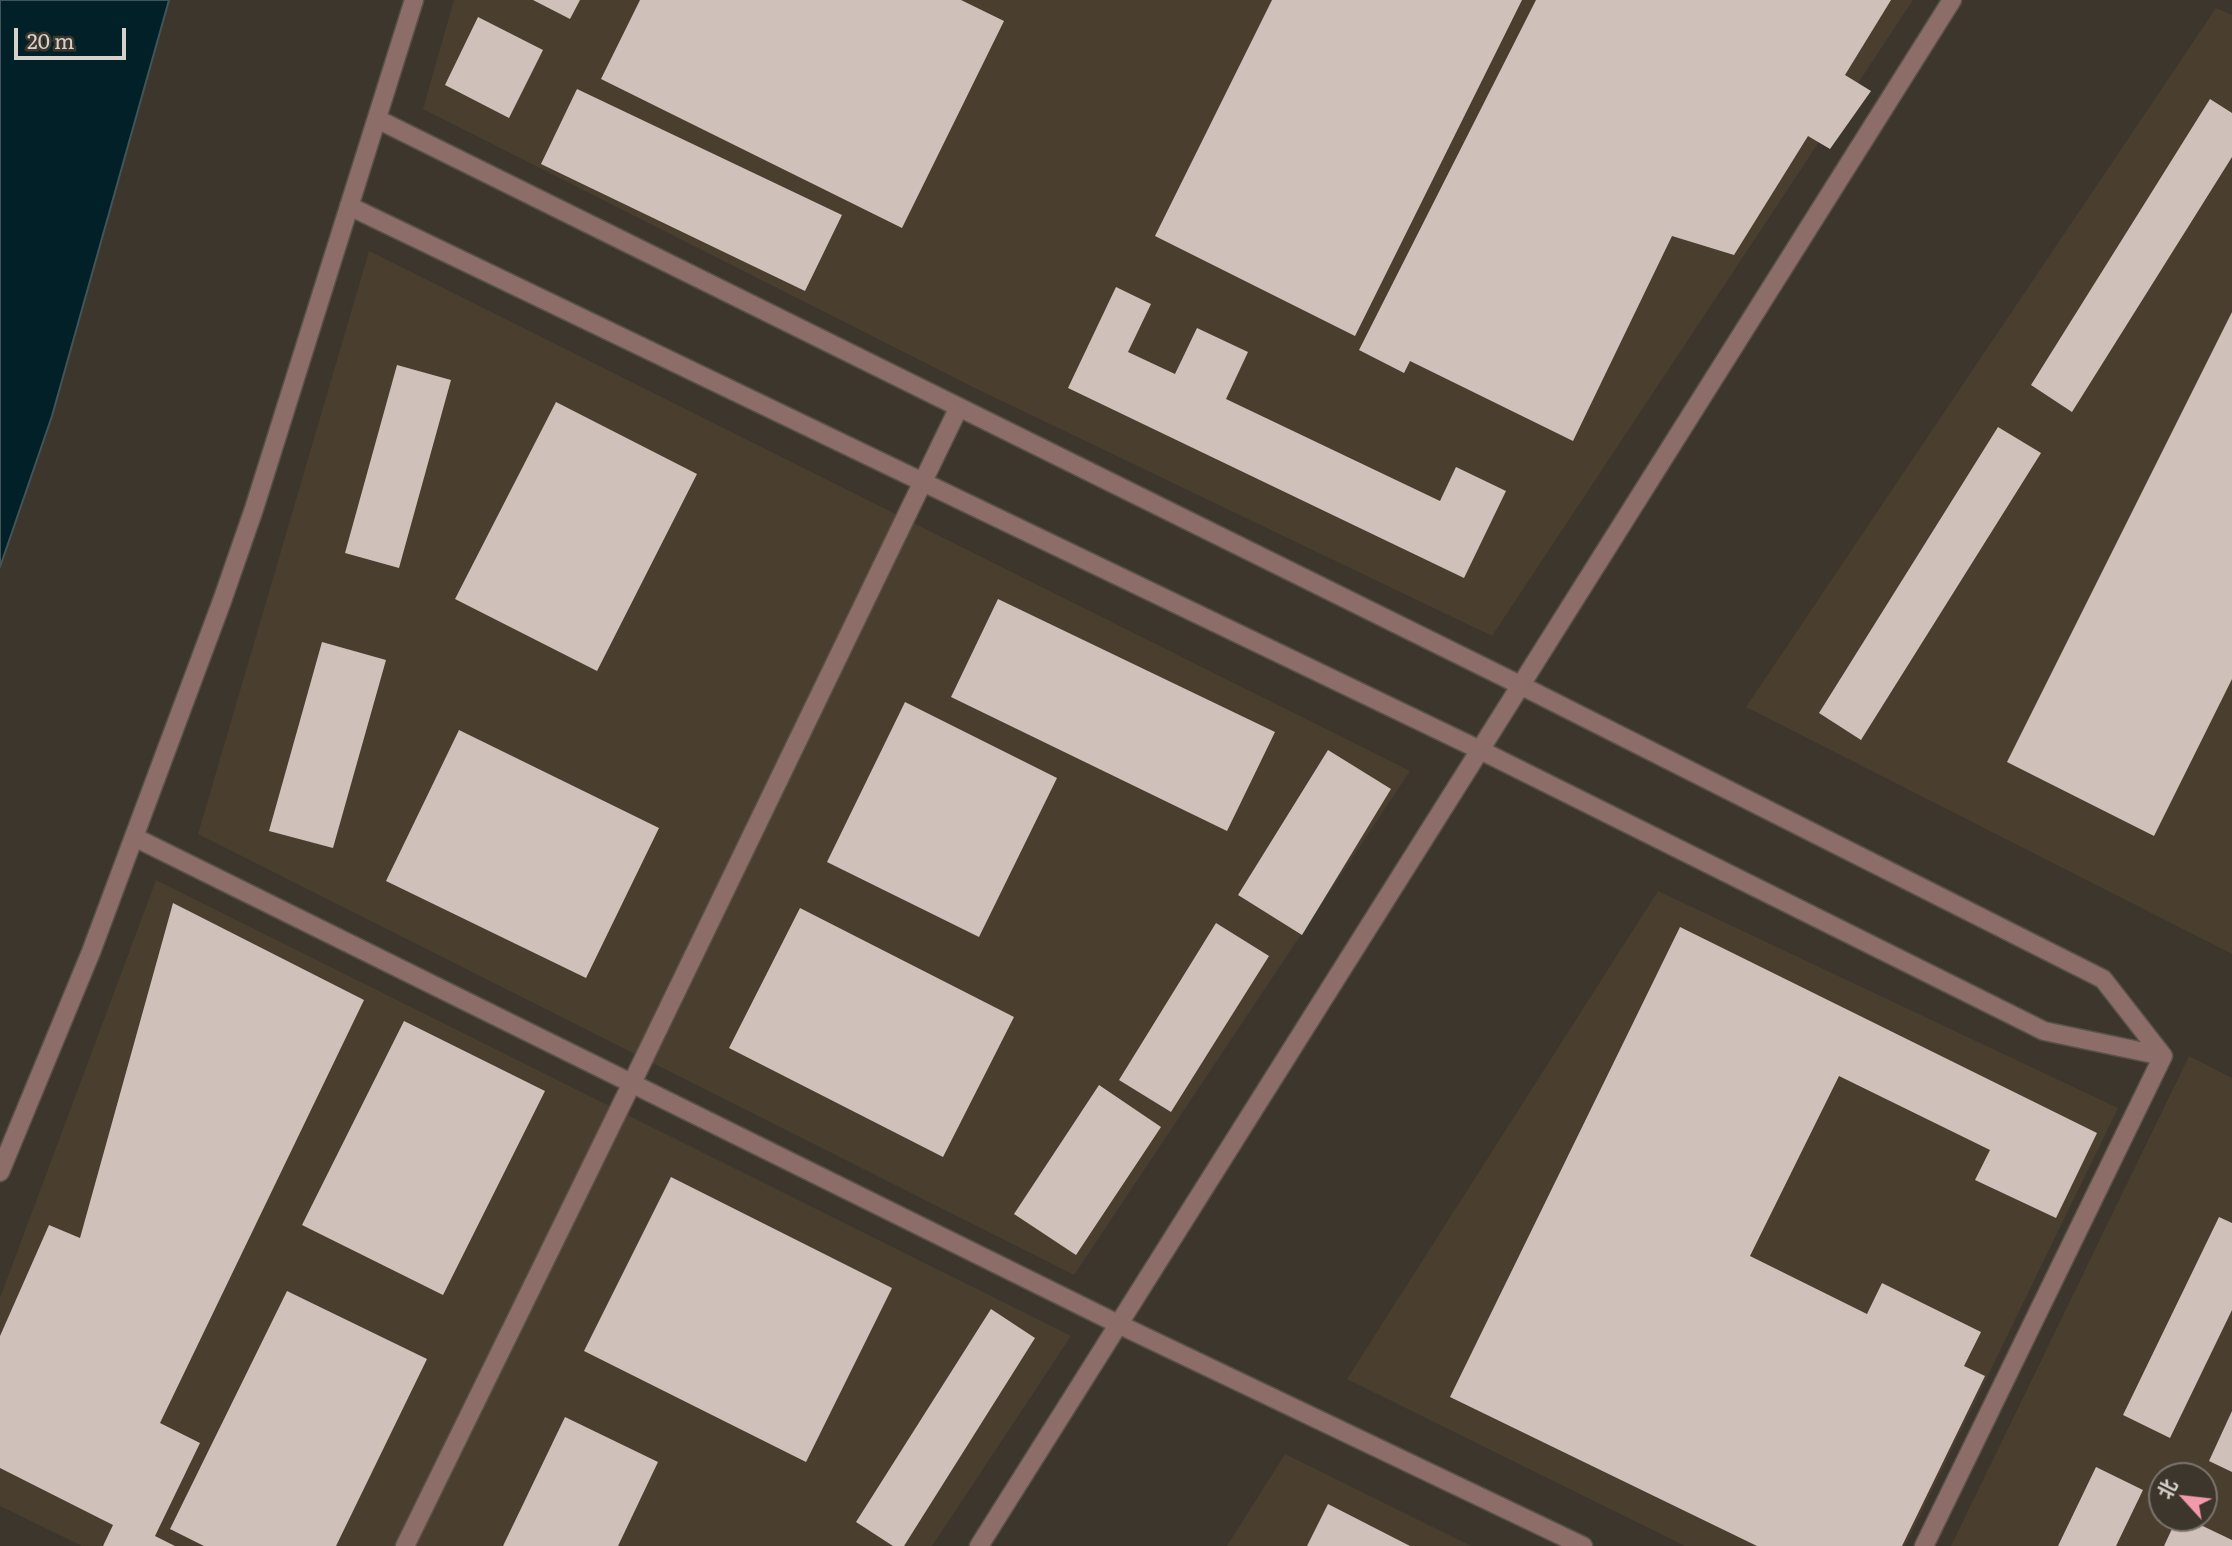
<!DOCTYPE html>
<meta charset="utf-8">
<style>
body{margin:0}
#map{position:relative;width:2232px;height:1546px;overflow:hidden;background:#3d362c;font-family:Literata,"Noto Sans SC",serif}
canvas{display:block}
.north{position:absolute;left:2148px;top:1462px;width:70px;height:70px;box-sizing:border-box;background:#3d362c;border:2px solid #7a746c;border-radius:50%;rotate:297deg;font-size:19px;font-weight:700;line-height:28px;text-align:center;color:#d5d1cb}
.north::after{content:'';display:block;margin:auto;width:24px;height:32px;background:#f29aad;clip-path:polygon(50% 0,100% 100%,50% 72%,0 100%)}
.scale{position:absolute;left:14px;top:28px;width:112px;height:32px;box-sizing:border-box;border:4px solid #d5d1cb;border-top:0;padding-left:9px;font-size:21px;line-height:24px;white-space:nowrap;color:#d5d1cb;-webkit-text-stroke:5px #3d362c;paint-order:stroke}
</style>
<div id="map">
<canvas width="2232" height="1546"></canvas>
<div class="north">北</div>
<div class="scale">20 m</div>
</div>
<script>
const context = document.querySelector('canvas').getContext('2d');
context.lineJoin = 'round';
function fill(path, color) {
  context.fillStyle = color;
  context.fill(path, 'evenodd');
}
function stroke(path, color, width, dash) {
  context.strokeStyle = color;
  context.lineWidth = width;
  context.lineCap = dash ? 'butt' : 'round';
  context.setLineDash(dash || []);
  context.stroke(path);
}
fill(new Path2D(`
 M454,0H1913L1492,636L977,389L423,109Z
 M2216,8L2232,15V954L1746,707Z
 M369,251L1410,771L1074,1275L198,834Z
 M156,880L1071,1336L932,1546H82L0,1506V1298Z
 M1658,891L2118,1108L1905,1546H1685L1347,1379Z
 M2189,1056L2232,1078V1546H1951ZM2162,1476H2204V1518H2162Z
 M1285,1454L1471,1546H1227Z`), '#4a3e2f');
const water = new Path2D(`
 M0,0H169L52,416L0,567Z`);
fill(water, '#022027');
stroke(water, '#415558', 2);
fill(new Path2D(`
 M533,0H580L570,19Z
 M640,0H961L1004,21L902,228L601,79Z
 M1272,0H1522L1355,336L1155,236Z
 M1536,0H1891L1845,75L1871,91L1830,149L1808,136L1734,255L1672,236L1573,441L1410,361L1404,373L1359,350Z
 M478,17L543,50L509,118L445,85Z
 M577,89L842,215L805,291L541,164Z
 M2210,99L2232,113V157L2072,412L2031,385Z
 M1116,287L1151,304L1128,352L1175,374L1197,328L1248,352L1226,399L1440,501L1456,467L1506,491L1464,578L1068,388Z
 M2232,312V679L2154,836L2007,762Z
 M397,365L451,380L399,568L345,553Z
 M556,402L697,474L597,671L455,599Z
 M1998,427L2041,453L1861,740L1819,713Z
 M998,599L1275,732L1227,831L951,697Z
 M322,642L386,660L333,848L269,831Z
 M905,702L1057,778L979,937L827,862Z
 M459,730L659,828L586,978L386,881Z
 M1328,750L1391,789L1302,935L1238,895Z
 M173,903L364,1000L160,1423L200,1443L155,1536L175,1546H103L113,1525L0,1468V1336L49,1225L80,1238Z
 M800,908L1014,1017L943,1157L729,1048Z
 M1216,923L1269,956L1171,1112L1119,1080Z
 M1680,927L2097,1133L2056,1218L1975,1180L1990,1150L1839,1076L1750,1256L1867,1314L1882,1283L1981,1332L1964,1366L1985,1376L1902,1546H1757L1450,1397Z
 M404,1021L545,1091L443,1295L302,1225Z
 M1099,1085L1161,1127L1076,1255L1014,1214Z
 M671,1177L892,1288L806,1462L584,1351Z
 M2219,1217L2232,1223V1310L2170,1438L2123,1415Z
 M287,1291L427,1359L336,1546H204L170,1529Z
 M991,1309L1035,1338L904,1546H893L856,1522Z
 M2232,1411V1472L2209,1461Z
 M565,1417L658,1462L618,1546H503Z
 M2096,1467L2143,1490L2116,1546H2058Z
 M1328,1504L1410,1546H1307Z
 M2177,1518H2186L2232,1540V1546H2164Z`), '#cfc0ba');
const minor = new Path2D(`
 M377,119L1520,685L2103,979L2163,1056
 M349,206L1480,750L2044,1031L2163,1056
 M134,837L1118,1324L1583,1546
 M0,1172L91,952L222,601L254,509L414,0
 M405,1546L632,1083L959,407
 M979,1546L1952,0
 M1924,1546L2163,1056`);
stroke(minor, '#585249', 21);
stroke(minor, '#8d6d67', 18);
</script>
